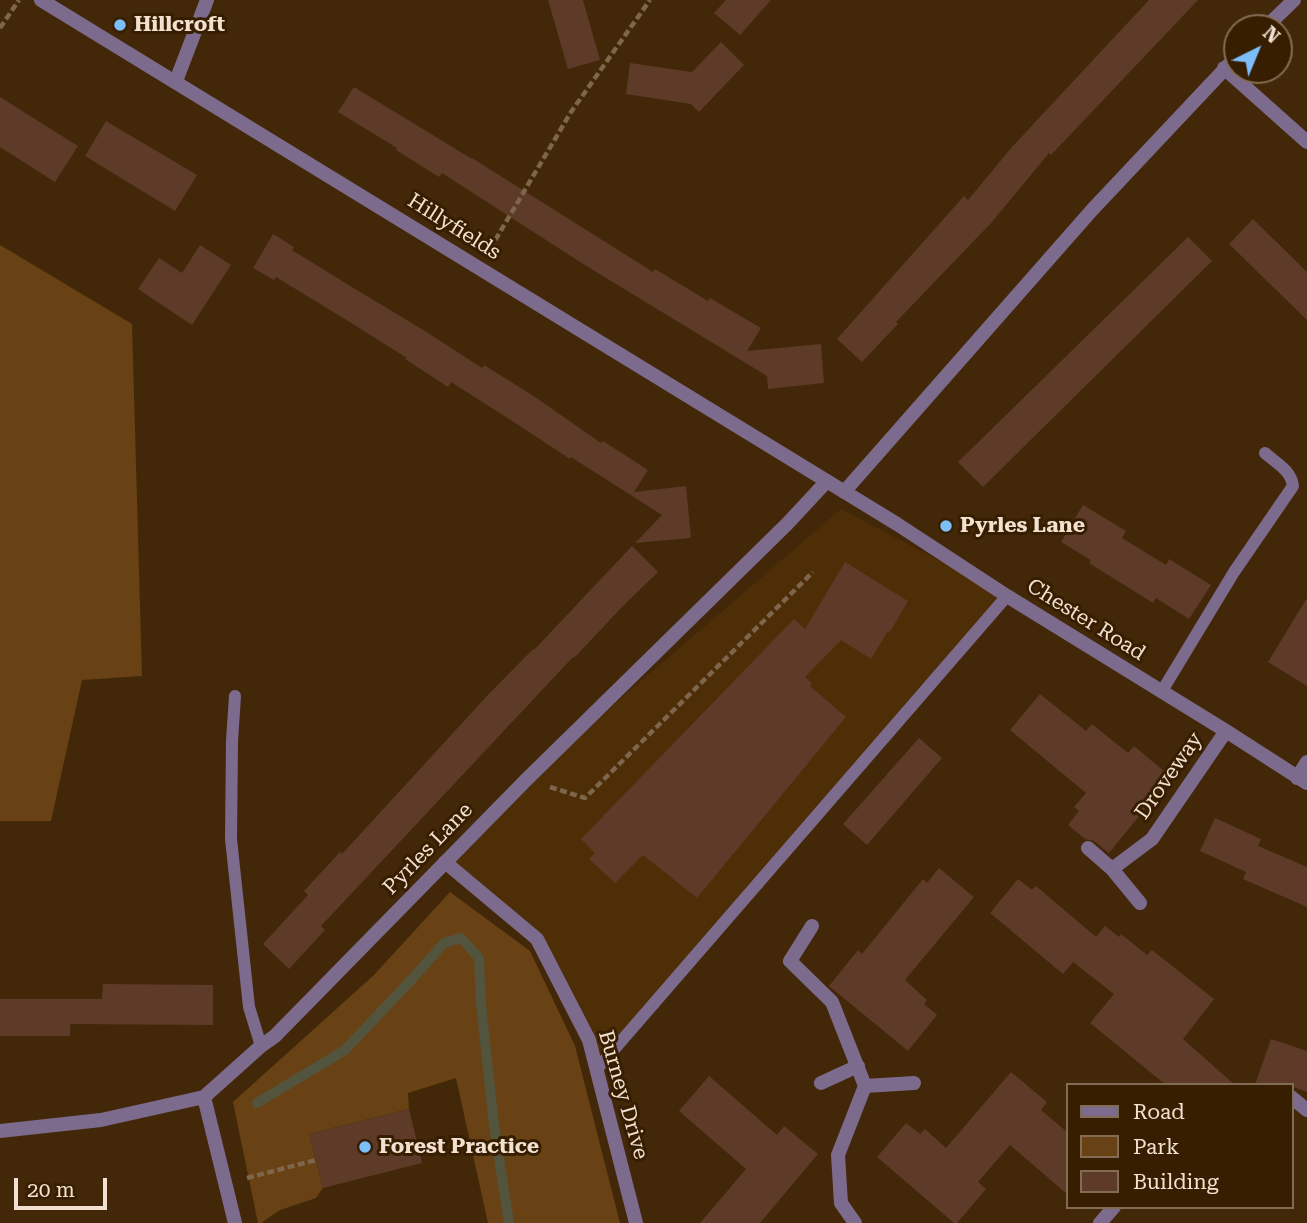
<!DOCTYPE html>
<style>
body{margin:0}
#map{position:relative;width:1307px;height:1223px;overflow:hidden;background:#422808;font-family:"Roboto Serif",serif}
canvas{display:block}
.legend{position:absolute;left:1066px;top:1083px;width:228px;height:126px;box-sizing:border-box;background:#371e00;border:2px solid #826c53;margin:0;padding:9px 12px;list-style:none;font-size:21px;color:#f2e1d0}
.legend li{display:flex;align-items:center;gap:14px;height:35px}
.legend b{width:35px;border:2px solid #826c53}
.north{position:absolute;left:1223px;top:14px;width:70px;height:70px;box-sizing:border-box;background:#371e00;border:2px solid #826c53;border-radius:50%;rotate:43deg;font-size:19px;font-weight:700;line-height:28px;text-align:center;color:#f2e1d0}
.north::after{content:'';display:block;margin:auto;width:24px;height:32px;background:#7cbef9;clip-path:polygon(50% 0,100% 100%,50% 72%,0 100%)}
.scale{position:absolute;left:14px;top:1178px;width:93px;height:32px;box-sizing:border-box;border:4px solid #f2e1d0;border-top:0;padding-left:9px;font-size:21px;line-height:24px;white-space:nowrap;color:#f2e1d0;-webkit-text-stroke:5px #371e00;paint-order:stroke}
</style>
<div id="map">
<canvas width="1307" height="1223"></canvas>
<ul class="legend">
<li><b style="height:9px;background:#7c6b8d"></b>Road</li>
<li><b style="height:19px;background:#684214"></b>Park</li>
<li><b style="height:19px;background:#5e3a29"></b>Building</li>
</ul>
<div class="north">N</div>
<div class="scale">20 m</div>
</div>
<script>
const context = document.querySelector('canvas').getContext('2d');
context.lineJoin = 'round';
function fill(path, color) {
  context.fillStyle = color;
  context.fill(path, 'evenodd');
}
function stroke(path, color, width, dash) {
  context.strokeStyle = color;
  context.lineWidth = width;
  context.lineCap = dash ? 'butt' : 'round';
  context.setLineDash(dash || []);
  context.stroke(path);
}
function label(font, color, halo, rows, align = 'center') {
  context.font = font + ' "Roboto Serif",serif';
  context.lineWidth = 6;
  context.setLineDash([]);
  context.textBaseline = 'middle';
  context.strokeStyle = halo;
  context.fillStyle = color;
  for (const [text, x, y, turn = 0] of rows) {
    context.save();
    context.translate(x, y);
    context.rotate((+turn || 0) * Math.PI / 180);
    context.textAlign = isNaN(turn) ? turn : align;
    if (halo) context.strokeText(text, 0, 0);
    context.fillText(text, 0, 0);
    context.restore();
  }
}
fill(new Path2D(`
 M841,509L1007,596L597,1069L537,939L445,862L526,780Z`), '#4d2e06');
fill(new Path2D(`
 M0,245L132,324L142,676L82,680L51,821H0Z
 M450,892L530,951L575,1046L620,1223H488L456,1078L408,1093L409,1109L309,1134L323,1188L316,1198L280,1210L261,1223H258L233,1102L374,975Z`), '#684214');
stroke(new Path2D(`
 M257,1103L345,1050L412,979L444,943L461,938L479,958L481,1004L494,1125L509,1223`), '#52543e', 10);
fill(new Path2D(`
 M548,0H583L600,60L568,69Z
 M726,0H771L740,35L714,13Z
 M1149,0H1198L1051,155L1049,153L992,222L896,322L898,324L862,362L837,339L964,196L968,200L1012,147Z
 M721,42L744,65L699,112L691,104L626,94L630,63L692,72Z
 M354,87L472,159V158L653,272L655,269L708,301L710,298L761,328L747,351L821,344L824,383L768,389L767,376L580,262L442,173L439,177L396,150L397,148L338,112Z
 M0,97L78,146L55,182L0,147Z
 M106,121L197,175L175,211L85,156Z
 M1253,219L1307,272V320L1229,244Z
 M273,234L294,247L292,250L347,284L425,331L482,368L484,365L535,397L601,443L603,441L648,470L634,492L686,486L691,538L635,543L662,515L571,457L570,459L520,426L451,382L448,387L405,359L407,358L348,321L276,277L274,280L253,268Z
 M1188,237L1212,261L983,487L958,462Z
 M200,245L231,265L192,325L138,289L159,258L182,273Z
 M1083,505L1126,531L1122,538L1166,565L1169,559L1211,585L1189,619L1156,598L1153,603L1089,563L1091,560L1061,542Z
 M632,546L658,572L622,607L574,658L573,657L321,926L325,930L289,969L263,944L308,895L304,891L340,852L342,854L486,697L533,649L534,650Z
 M845,562L908,601L890,632L888,631L871,659L841,640L805,677L812,683L810,686L846,717L697,898L643,855L615,883L589,859L595,853L581,839L794,619L805,629Z
 M1307,598V686L1268,662Z
 M1040,694L1086,731L1092,724L1128,753L1134,746L1171,777L1109,853L1094,841L1085,839L1068,825L1079,811L1074,807L1086,793L1010,730Z
 M919,738L942,758L867,845L843,824Z
 M1215,818L1261,839L1258,846L1307,867V907L1243,879L1246,872L1200,851Z
 M939,868L974,897L905,980L927,1000L924,1004L937,1015L908,1051L829,986L858,950L862,954L923,879L927,883Z
 M1018,879L1032,890L1036,886L1096,937L1105,926L1119,937L1121,934L1147,955L1152,950L1214,999L1183,1039L1235,1085H1166L1090,1023L1114,994L1073,962L1063,974L990,913Z
 M103,984L213,985V1025L70,1024V1036H0V999H102Z
 M1271,1039L1307,1051V1092L1291,1086V1085H1255Z
 M1011,1072L1047,1102L1041,1110L1067,1132V1194L1010,1145L978,1182L986,1189L957,1223H954L877,1157L906,1123L920,1134L925,1129L946,1148Z
 M709,1076L777,1135L784,1126L818,1154L760,1223H700L746,1169L679,1111Z
 M409,1109L422,1163L323,1188L309,1134Z`), '#5e3a29');
stroke(new Path2D(`
 M0,28L19,0
 M490,249L571,112L650,0
 M550,787L585,798L813,572
 M247,1178L316,1160`), '#7d664b', 4.5, [7, 3.5]);
stroke(new Path2D(`
 M1162,691L1234,572L1293,486C1291,470 1276,463 1265,453
 M235,696L232,741L231,839L249,1007L261,1046
 M597,1069L1007,596`), '#7c6b8d', 12);
stroke(new Path2D(`
 M41,0L897,524L1007,596L1226,731L1307,783
 M1265,28L1294,0
 M1224,68L1307,142
 M176,81L207,0
 M844,492L1092,210L1237,56
 M1297,778L1307,762
 M1088,848L1112,869L1152,839L1226,731
 M445,862L537,939L589,1040L636,1223
 M1112,869L1140,903
 M812,926L790,961L832,1002L865,1086
 M821,1083L858,1066
 M865,1086L914,1083
 M204,1097L235,1223
 M1291,1097L1307,1110
 M0,1131L101,1120L204,1097L261,1046L275,1036L526,780L787,524L827,481
 M855,1223L841,1203L838,1155L865,1086
 M1100,1223L1114,1207`), '#7c6b8d', 14);
for (const [x, y, r, color] of [
 [120,25,7,"#7cbef9"],
 [946,526,7,"#7cbef9"],
 [365,1147,7,"#7cbef9"]
]) {
  const dot = new Path2D();
  dot.arc(x, y, r, 0, 2 * Math.PI);
  context.fillStyle = color;
  context.fill(dot);
  stroke(dot, '#371e00', 2.5);
}
label('bold 21px', '#f2e1d0', '#371e00', [
 ["Hillcroft",134,25],
 ["Pyrles Lane",960,526],
 ["Forest Practice",379,1147]
], 'left');
label('21px', '#f2e1d0', '#371e00', [
 ["Hillyfields",454,227,32],
 ["Chester Road",1086,620,32],
 ["Droveway",1169,776,-55],
 ["Pyrles Lane",428,849,-46],
 ["Burney Drive",623,1095,74]
]);
</script>
